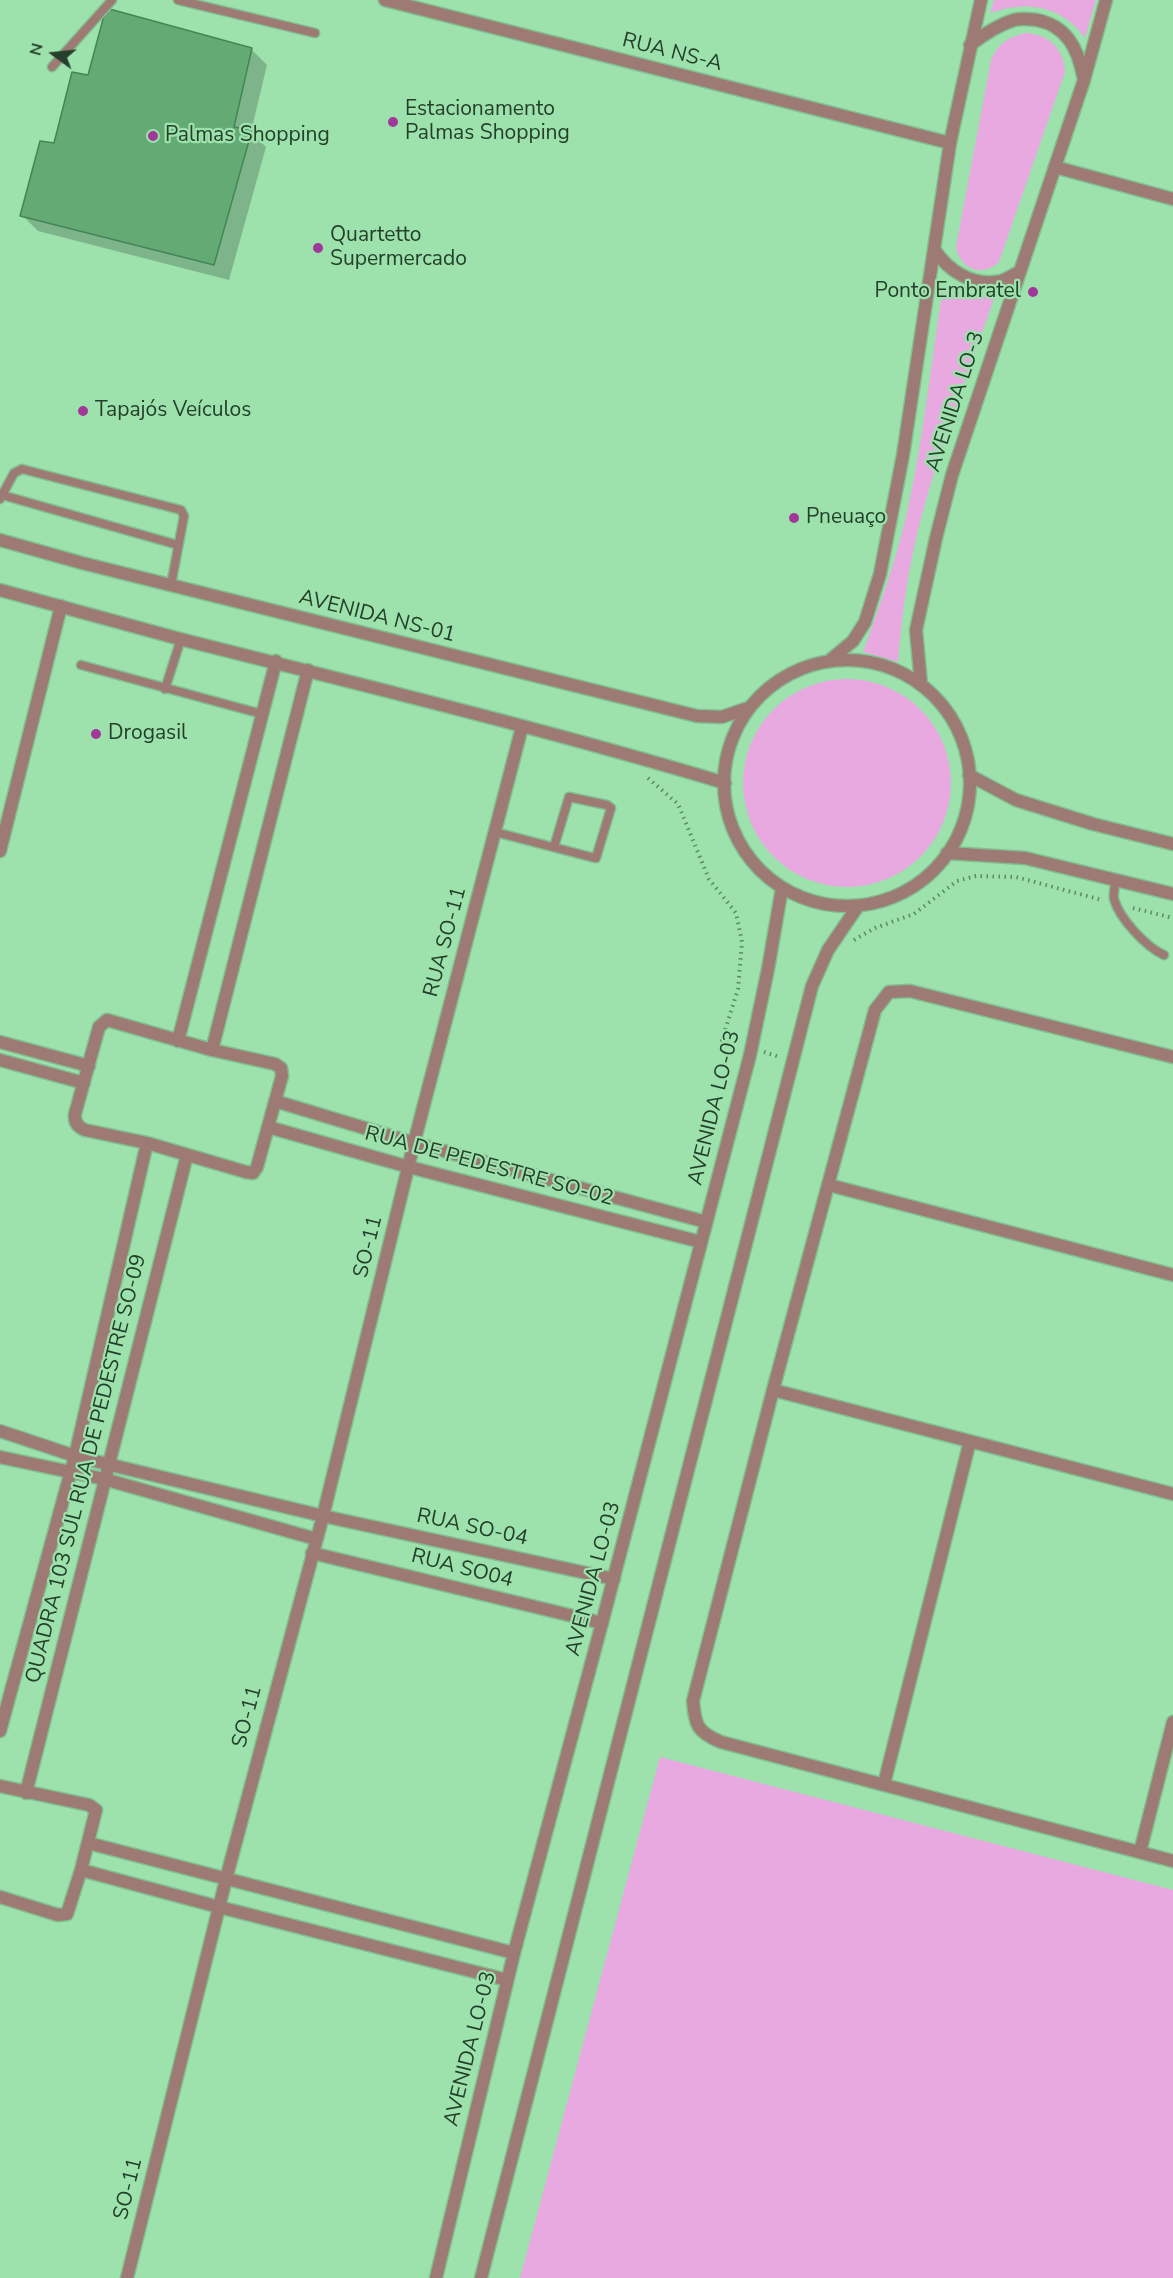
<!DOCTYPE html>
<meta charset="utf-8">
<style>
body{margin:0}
#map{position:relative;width:1173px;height:2278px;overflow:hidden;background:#9de2ac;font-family:"Nunito Sans",sans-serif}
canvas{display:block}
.north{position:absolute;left:24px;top:24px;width:60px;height:60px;-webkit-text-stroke:4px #9de2ac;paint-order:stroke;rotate:285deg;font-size:16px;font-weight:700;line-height:24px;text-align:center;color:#24402b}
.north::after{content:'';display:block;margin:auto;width:21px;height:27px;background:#24402b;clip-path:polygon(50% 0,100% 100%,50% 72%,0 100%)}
</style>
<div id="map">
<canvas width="1173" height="2278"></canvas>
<div class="north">N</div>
</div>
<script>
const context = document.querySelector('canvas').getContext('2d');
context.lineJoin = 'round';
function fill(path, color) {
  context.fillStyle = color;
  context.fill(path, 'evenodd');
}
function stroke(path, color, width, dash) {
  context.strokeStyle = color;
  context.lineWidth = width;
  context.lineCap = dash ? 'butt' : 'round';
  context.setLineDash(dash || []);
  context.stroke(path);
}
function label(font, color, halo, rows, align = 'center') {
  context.font = font + ' "Nunito Sans",sans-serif';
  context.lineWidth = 4.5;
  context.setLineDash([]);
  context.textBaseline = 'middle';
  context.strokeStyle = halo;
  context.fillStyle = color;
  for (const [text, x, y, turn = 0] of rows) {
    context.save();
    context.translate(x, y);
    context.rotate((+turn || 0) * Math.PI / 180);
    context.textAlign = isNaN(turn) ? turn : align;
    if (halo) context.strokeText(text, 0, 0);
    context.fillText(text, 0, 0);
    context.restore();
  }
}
fill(new Path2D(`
 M994,0H1096L1085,38C1062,6 1027,0 990,13Z
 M1025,33C1049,34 1064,49 1065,72L999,262C982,278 960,269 956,247L991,60C998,44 1008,37 1025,33Z
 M943,287L970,296H995C969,371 940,445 920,522C908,568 902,614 898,662L863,652C879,608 895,563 906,517C923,442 931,364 943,287Z
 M743 783a104 104 0 1 1 208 0a104 104 0 1 1-208 0Z
 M660,1757L1173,1890V2278H520Z`), '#e8a8e0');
fill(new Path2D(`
 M251,49L267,65L251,132L266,147L229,280L38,231L22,215L89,77Z`), '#0003');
const building = new Path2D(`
 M106,8L252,48L234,127L252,130L214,265L20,216L40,141L54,143L72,72L88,75Z`);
fill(building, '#63aa75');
stroke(building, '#438655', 1.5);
const service = new Path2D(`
 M178,0L315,33
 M52,67L112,0
 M2,495L178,545
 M0,499L14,473L22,469L181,510L184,516L171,585
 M81,665L262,714
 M165,689L181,639
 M495,832L591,857L596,858L611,808L607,805L569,797L554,847
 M1116,880C1115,886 1113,892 1114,899C1119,918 1146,947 1164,955`);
const minor = new Path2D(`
 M385,0L950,143
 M1055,167L1173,199
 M0,851L61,606
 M107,1020L212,1050L275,1064L281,1068L282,1076L257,1167L253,1173L246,1172L147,1143L85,1130C78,1127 74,1122 75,1114L99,1027Z
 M178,1041L276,661
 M0,1042L89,1066
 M212,1050L308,670
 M1173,1057L910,991L889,992L875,1010L773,1390L693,1701C695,1725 697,1732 721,1742L1173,1861
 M0,1060L84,1083
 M275,1101L414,1143L706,1222
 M268,1127L409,1167L701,1242
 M829,1185L1173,1275
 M773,1390L1173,1494
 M0,1431L75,1456L107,1464L323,1516L614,1579
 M0,1457L104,1479L316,1539
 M312,1553L602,1623
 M0,1731L75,1456L147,1143
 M884,1784L970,1441
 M0,1786L89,1805L96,1810L81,1870L67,1914L58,1915L0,1897
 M26,1793L187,1155
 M88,1843L514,1953
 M1140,1852L1173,1722
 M81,1870L219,1907L507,1980
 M127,2278L226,1879L323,1516L414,1143L522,727`);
const tertiary = new Path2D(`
 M970,45C983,35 998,25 1014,20C1021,18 1030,19 1037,20C1067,26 1078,49 1083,76
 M934,249C948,271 973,287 1001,281C1007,279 1013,275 1019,272
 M0,540L82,563L697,716L722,717L745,709
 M0,590C60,606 120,623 180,639C362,685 545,729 725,783
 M724 783a123 123 0 1 1 246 0a123 123 0 1 1-246 0Z
 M829,661L853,641L865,622L880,574L903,455L950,143L981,0
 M921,684L916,630L936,538L952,475L1084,80L1106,0
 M969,775L1016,800L1093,824L1173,844
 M947,853L1025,858L1173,894
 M436,2278L514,1953L602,1623L750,1055L768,969L782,888
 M481,2278L812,986L828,950L858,906`);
stroke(service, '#82be90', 11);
stroke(minor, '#82be90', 15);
stroke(tertiary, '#82be90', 15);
stroke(new Path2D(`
 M648,778L678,804L709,879L736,913L742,942L738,989L722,1040L737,1044
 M1133,908L1173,918
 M854,940L875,928L914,914L957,881L976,876L1016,877L1102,900
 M764,1052L780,1057`), '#5b8a66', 4, [1.5, 4.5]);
stroke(service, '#9e7a74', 8);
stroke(minor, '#9e7a74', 12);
stroke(tertiary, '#9e7a74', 12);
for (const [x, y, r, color] of [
 [393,122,6,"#a13799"],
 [153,136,6,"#a13799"],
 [318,248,6,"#a13799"],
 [1033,292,6,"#a13799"],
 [83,411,6,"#a13799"],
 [794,518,6,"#a13799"],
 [96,734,6,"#a13799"]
]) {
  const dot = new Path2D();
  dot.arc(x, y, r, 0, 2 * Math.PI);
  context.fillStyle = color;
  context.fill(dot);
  stroke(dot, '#9de2ac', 2);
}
label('21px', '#24402b', '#9de2ac', [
 ["RUA NS-A",672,53,14],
 ["AVENIDA LO-3",956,402,-72],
 ["AVENIDA NS-01",377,617,14],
 ["RUA SO-11",446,942,-75],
 ["AVENIDA LO-03",715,1108,-76],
 ["RUA DE PEDESTRE SO-02",489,1167,15],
 ["SO-11",369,1247,-76],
 ["QUADRA 103 SUL RUA DE PEDESTRE SO-09",87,1469,-76],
 ["RUA SO-04",472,1528,12],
 ["RUA SO04",462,1569,14],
 ["AVENIDA LO-03",594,1579,-75],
 ["SO-11",248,1717,-75],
 ["AVENIDA LO-03",471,2049,-76],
 ["SO-11",129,2189,-76]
]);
label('21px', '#24402b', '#9de2ac', [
 ["Estacionamento",405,110],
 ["Palmas Shopping",405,134],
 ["Palmas Shopping",165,136],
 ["Quartetto",330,236],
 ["Supermercado",330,260],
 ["Ponto Embratel",1021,292,"right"],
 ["Tapajós Veículos",95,411],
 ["Pneuaço",806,518],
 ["Drogasil",108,734]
], 'left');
</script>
